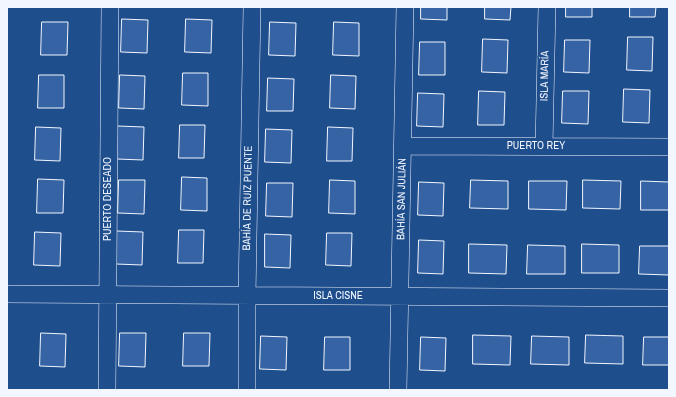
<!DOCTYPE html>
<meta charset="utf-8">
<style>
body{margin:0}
#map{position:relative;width:676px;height:397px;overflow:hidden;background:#1f4e8c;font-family:"Archivo Narrow",sans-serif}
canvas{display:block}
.frame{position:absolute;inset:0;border:8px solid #f2f6ff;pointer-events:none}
</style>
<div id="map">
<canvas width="676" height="397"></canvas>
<div class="frame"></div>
</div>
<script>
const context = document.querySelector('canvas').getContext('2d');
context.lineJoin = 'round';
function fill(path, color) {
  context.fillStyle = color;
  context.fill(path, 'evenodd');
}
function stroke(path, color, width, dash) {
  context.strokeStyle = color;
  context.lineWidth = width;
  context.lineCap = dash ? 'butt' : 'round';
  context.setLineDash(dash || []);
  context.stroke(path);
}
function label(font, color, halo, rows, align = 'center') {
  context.font = font + ' "Archivo Narrow",sans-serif';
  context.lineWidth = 3;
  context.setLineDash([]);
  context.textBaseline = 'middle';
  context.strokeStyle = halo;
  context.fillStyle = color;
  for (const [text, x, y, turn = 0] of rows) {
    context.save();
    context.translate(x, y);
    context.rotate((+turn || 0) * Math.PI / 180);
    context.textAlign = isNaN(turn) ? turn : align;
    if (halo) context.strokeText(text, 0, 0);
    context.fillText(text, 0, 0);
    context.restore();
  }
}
const building = new Path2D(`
 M421,7H447V20L421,19Z
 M485,7H511L510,20L485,19Z
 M566,7H592V17H566Z
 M630,7H656L655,17H630Z
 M122,19L148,20L147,53L121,52Z
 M186,19L212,20L211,53L185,52Z
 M42,22H68L67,55H41Z
 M270,22L296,23L295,56L269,55Z
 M334,22L359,23V56L333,55Z
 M628,37H653L652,71L627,70Z
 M483,39L508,40L507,73L482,72Z
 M565,40H590L589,73L564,72Z
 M420,42H445V75H419Z
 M183,73H208V106L182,105Z
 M39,75H64V108H38Z
 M120,75L145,76L144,109L119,108Z
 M331,75L356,76L355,109L330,108Z
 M268,78L294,79L293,111H267Z
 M624,89L650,90L649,123L623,122Z
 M479,91L505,92L504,125H478Z
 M563,91H589L588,124L562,123Z
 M418,93L444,94L443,127L417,126Z
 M180,125H205L204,158H179Z
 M118,126L144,127L143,160L117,159Z
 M36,127L61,128L60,161L35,160Z
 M328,127L353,128L352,161H327Z
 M266,129L292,130L291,163L265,162Z
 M182,177L207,178V211L181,210Z
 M38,179L64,180L63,213H37Z
 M119,180H145L144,214L118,213Z
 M330,180L355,181V214L329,213Z
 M471,180L508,181V209L470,208Z
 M583,180L621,181L620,209L583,208Z
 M529,181H567L566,210L529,209Z
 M641,181L669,182V210H641Z
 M419,182L444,183L443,216L418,215Z
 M267,183H293L292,217L266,216Z
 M179,230H204L203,263H178Z
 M117,231L143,232L142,265L116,264Z
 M35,232L61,233L60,266L34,265Z
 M327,233H352L351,266L326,265Z
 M265,234L291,235L290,268L265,267Z
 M419,240L444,241L443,274L418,273Z
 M469,244L507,245L506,274L469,273Z
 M582,244L619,245V273H582Z
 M528,245L565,246V274H527Z
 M640,246H669V275L639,274Z
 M41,333L66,334L65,367L40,366Z
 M120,333H146L145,367L119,366Z
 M184,333H210L209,366H183Z
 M473,335L511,336L510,365L473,364Z
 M586,335L623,336V364L585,363Z
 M261,336L287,337L286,370L260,369Z
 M532,336L569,337V365L531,364Z
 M325,337H350V370H324Z
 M421,337L446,338L445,371L420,370Z
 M644,337H669V365H643Z`);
fill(building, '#3563a3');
stroke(building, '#f2f6ff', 1);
const minor = new Path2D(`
 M403,146L669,147
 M544,146L547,7
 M7,294L669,298
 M107,390L110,7
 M247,390V296L252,7
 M398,390L405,7`);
stroke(minor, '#f2f6ff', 18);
stroke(minor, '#1f4e8c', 17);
label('11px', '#f2f6ff', '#1f4e8c', [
 ["ISLA MARÍA",545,76,-89],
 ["PUERTO REY",536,146],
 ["BAHÍA DE RUIZ PUENTE",248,198,-89],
 ["PUERTO DESEADO",108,199,-90],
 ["BAHÍA SAN JULIÁN",402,199,-89],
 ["ISLA CISNE",338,296]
]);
</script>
